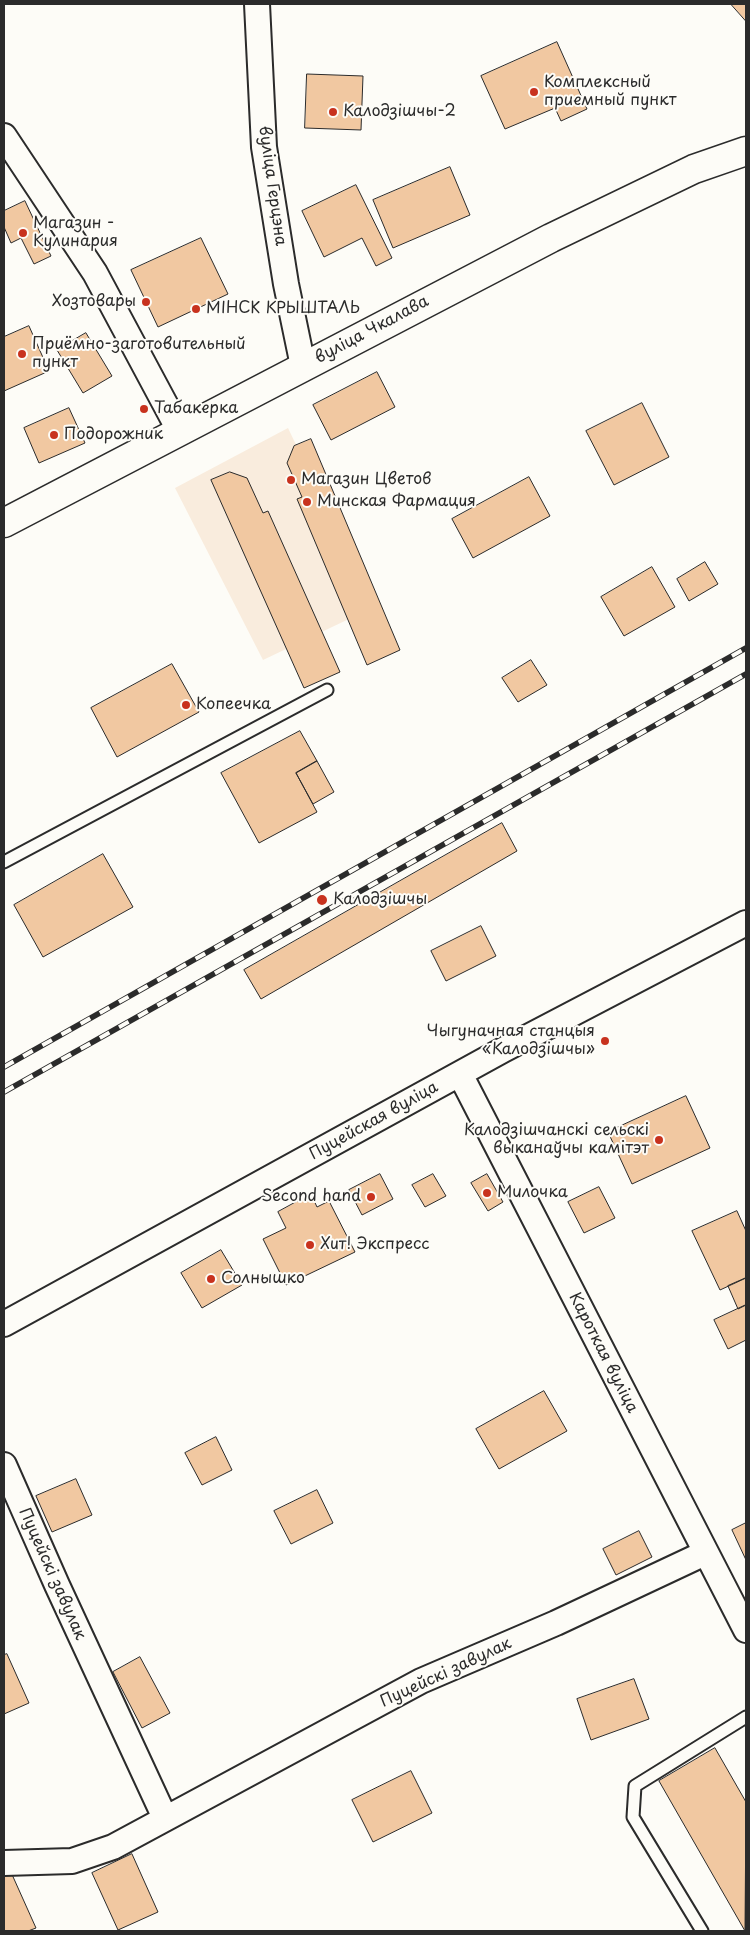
<!DOCTYPE html>
<meta charset="utf-8">
<style>
body{margin:0}
#map{position:relative;width:750px;height:1935px;overflow:hidden;background:#fdfcf7;font-family:"Playpen Sans",sans-serif}
canvas{display:block}
.frame{position:absolute;inset:0;border:5px solid #2b2b2b;pointer-events:none}
</style>
<div id="map">
<canvas width="750" height="1935"></canvas>
<div class="frame"></div>
</div>
<script>
const context = document.querySelector('canvas').getContext('2d');
context.lineJoin = 'round';
function fill(path, color) {
  context.fillStyle = color;
  context.fill(path, 'evenodd');
}
function stroke(path, color, width, dash) {
  context.strokeStyle = color;
  context.lineWidth = width;
  context.lineCap = dash ? 'butt' : 'round';
  context.setLineDash(dash || []);
  context.stroke(path);
}
function label(font, color, halo, rows, align = 'center') {
  context.font = font + ' "Playpen Sans",sans-serif';
  context.lineWidth = 4;
  context.setLineDash([]);
  context.textBaseline = 'middle';
  context.strokeStyle = halo;
  context.fillStyle = color;
  for (const [text, x, y, turn = 0] of rows) {
    context.save();
    context.translate(x, y);
    context.rotate((+turn || 0) * Math.PI / 180);
    context.textAlign = isNaN(turn) ? turn : align;
    if (halo) context.strokeText(text, 0, 0);
    context.fillText(text, 0, 0);
    context.restore();
  }
}
fill(new Path2D(`
 M288,428L374,607L263,660L175,488Z`), '#f9ecdd');
const building = new Path2D(`
 M731,4H746V21Z
 M557,42L587,109L561,121L555,108L505,129L481,76Z
 M307,74L363,76L361,130L305,128Z
 M450,167L470,215L393,248L373,200Z
 M356,185L392,258L376,266L362,238L324,257L302,211Z
 M25,201L51,256L34,264L21,238L11,243L4,227V211Z
 M201,238L228,294L158,327L131,270Z
 M29,326L49,371L4,391V337Z
 M86,333L112,376L83,393L57,350Z
 M377,372L395,407L331,440L313,405Z
 M642,403L669,457L614,485L586,431Z
 M69,408L85,443L39,463L24,428Z
 M311,439L400,650L367,665L297,499L302,497L287,463L294,446Z
 M230,472L247,478L263,513L268,511L340,672L304,688L211,480Z
 M529,477L550,516L473,558L452,519Z
 M705,562L718,584L689,601L677,579Z
 M652,567L675,607L624,636L601,597Z
 M531,660L547,685L518,702L502,678Z
 M172,664L199,712L117,757L91,708Z
 M300,731L317,761L296,773L317,812L259,843L221,773Z
 M317,761L334,792L313,804L296,773Z
 M502,823L517,851L261,999L244,970Z
 M103,854L133,907L43,957L14,905Z
 M481,926L496,956L446,981L431,951Z
 M686,1096L710,1148L632,1184L608,1132Z
 M380,1174L393,1199L362,1215L349,1190Z
 M433,1174L446,1196L425,1207L412,1185Z
 M487,1174L503,1202L488,1211L471,1183Z
 M599,1187L615,1218L584,1233L568,1202Z
 M311,1194L317,1207L329,1201L355,1252L286,1285L263,1239L286,1228L278,1212Z
 M737,1211L746,1231V1278L720,1290L692,1231Z
 M221,1250L242,1285L202,1308L181,1273Z
 M746,1278V1305L738,1309L728,1286Z
 M746,1305V1340L728,1349L714,1320Z
 M544,1391L567,1431L499,1469L476,1429Z
 M216,1437L232,1470L202,1485L185,1453Z
 M76,1479L92,1515L52,1532L36,1496Z
 M317,1490L333,1523L291,1544L274,1511Z
 M746,1523V1560L732,1530Z
 M639,1531L652,1557L616,1575L603,1549Z
 M7,1654L29,1703L4,1714V1655Z
 M140,1657L170,1713L142,1728L113,1672Z
 M634,1679L649,1719L591,1740L577,1699Z
 M715,1748L746,1802L745,1931L659,1781Z
 M411,1771L432,1813L373,1842L352,1800Z
 M132,1854L158,1912L118,1930L92,1873Z
 M10,1870L36,1928L28,1931H4V1873Z`);
fill(building, '#f1c8a1');
stroke(building, '#2b2b2b', 1);
const lane = new Path2D(`
 M4,862L327,690
 M702,1931L633,1817L635,1786L746,1717`);
const street = new Path2D(`
 M257,4L264,147L286,284L303,366
 M4,136L95,273L179,430
 M460,1074L746,1630
 M4,1324L503,1050L746,923
 M4,1465L57,1585L165,1818
 M4,1863L72,1861L113,1847L421,1681L556,1623L705,1553`);
const secondary = new Path2D(`
 M4,523L551,238L694,169L746,151`);
stroke(lane, '#2b2b2b', 15);
stroke(street, '#2b2b2b', 28);
stroke(secondary, '#2b2b2b', 31);
stroke(lane, '#fdfcf7', 11);
stroke(street, '#fdfcf7', 24);
stroke(secondary, '#fdfcf7', 28);
const rail = new Path2D(`
 M4,1067L746,648
 M4,1092L746,674`);
stroke(rail, '#2b2b2b', 5.5);
stroke(rail, '#fdfcf7', 4, [11]);
for (const [x, y, r, color] of [
 [534,92,5,"#c8321e"],
 [333,112,5,"#c8321e"],
 [23,233,5,"#c8321e"],
 [146,302,5,"#c8321e"],
 [196,309,5,"#c8321e"],
 [22,354,5,"#c8321e"],
 [144,409,5,"#c8321e"],
 [54,435,5,"#c8321e"],
 [291,480,5,"#c8321e"],
 [307,502,5,"#c8321e"],
 [186,705,5,"#c8321e"],
 [322,900,6,"#c8321e"],
 [605,1041,5,"#c8321e"],
 [659,1140,5,"#c8321e"],
 [487,1193,5,"#c8321e"],
 [371,1197,5,"#c8321e"],
 [310,1245,5,"#c8321e"],
 [211,1279,5,"#c8321e"]
]) {
  const dot = new Path2D();
  dot.arc(x, y, r, 0, 2 * Math.PI);
  context.fillStyle = color;
  context.fill(dot);
  stroke(dot, '#fdfcf7', 2);
}
label('16px', '#2b2b2b', '#fdfcf7', [
 ["Комплексный",544,83],
 ["приемный пункт",544,101],
 ["Калодзішчы-2",343,112],
 ["Магазин -",33,224],
 ["Кулинария",33,242],
 ["Хозтовары",136,302,"right"],
 ["МІНСК КРЫШТАЛЬ",206,309],
 ["Приёмно-заготовительный",32,345],
 ["пункт",32,363],
 ["Табакерка",154,409],
 ["Подорожник",64,435],
 ["Магазин Цветов",301,480],
 ["Минская Фармация",317,502],
 ["Копеечка",196,705],
 ["Калодзішчы",333,900],
 ["Чыгуначная станцыя",595,1032,"right"],
 ["«Калодзішчы»",595,1050,"right"],
 ["Калодзішчанскі сельскі",649,1131,"right"],
 ["выканаўчы камітэт",649,1149,"right"],
 ["Милочка",497,1193],
 ["Second hand",361,1197,"right"],
 ["Хит! Экспресс",320,1245],
 ["Солнышко",221,1279]
], 'left');
label('16px', '#2b2b2b', '#fdfcf7', [
 ["вуліца Герцэна",272,186,82],
 ["вуліца Чкалава",372,330,-28],
 ["Пуцейская вуліца",374,1121,-29],
 ["Кароткая вуліца",603,1353,63],
 ["Пуцейскі завулак",52,1574,66],
 ["Пуцейскі завулак",446,1673,-25]
]);
</script>
